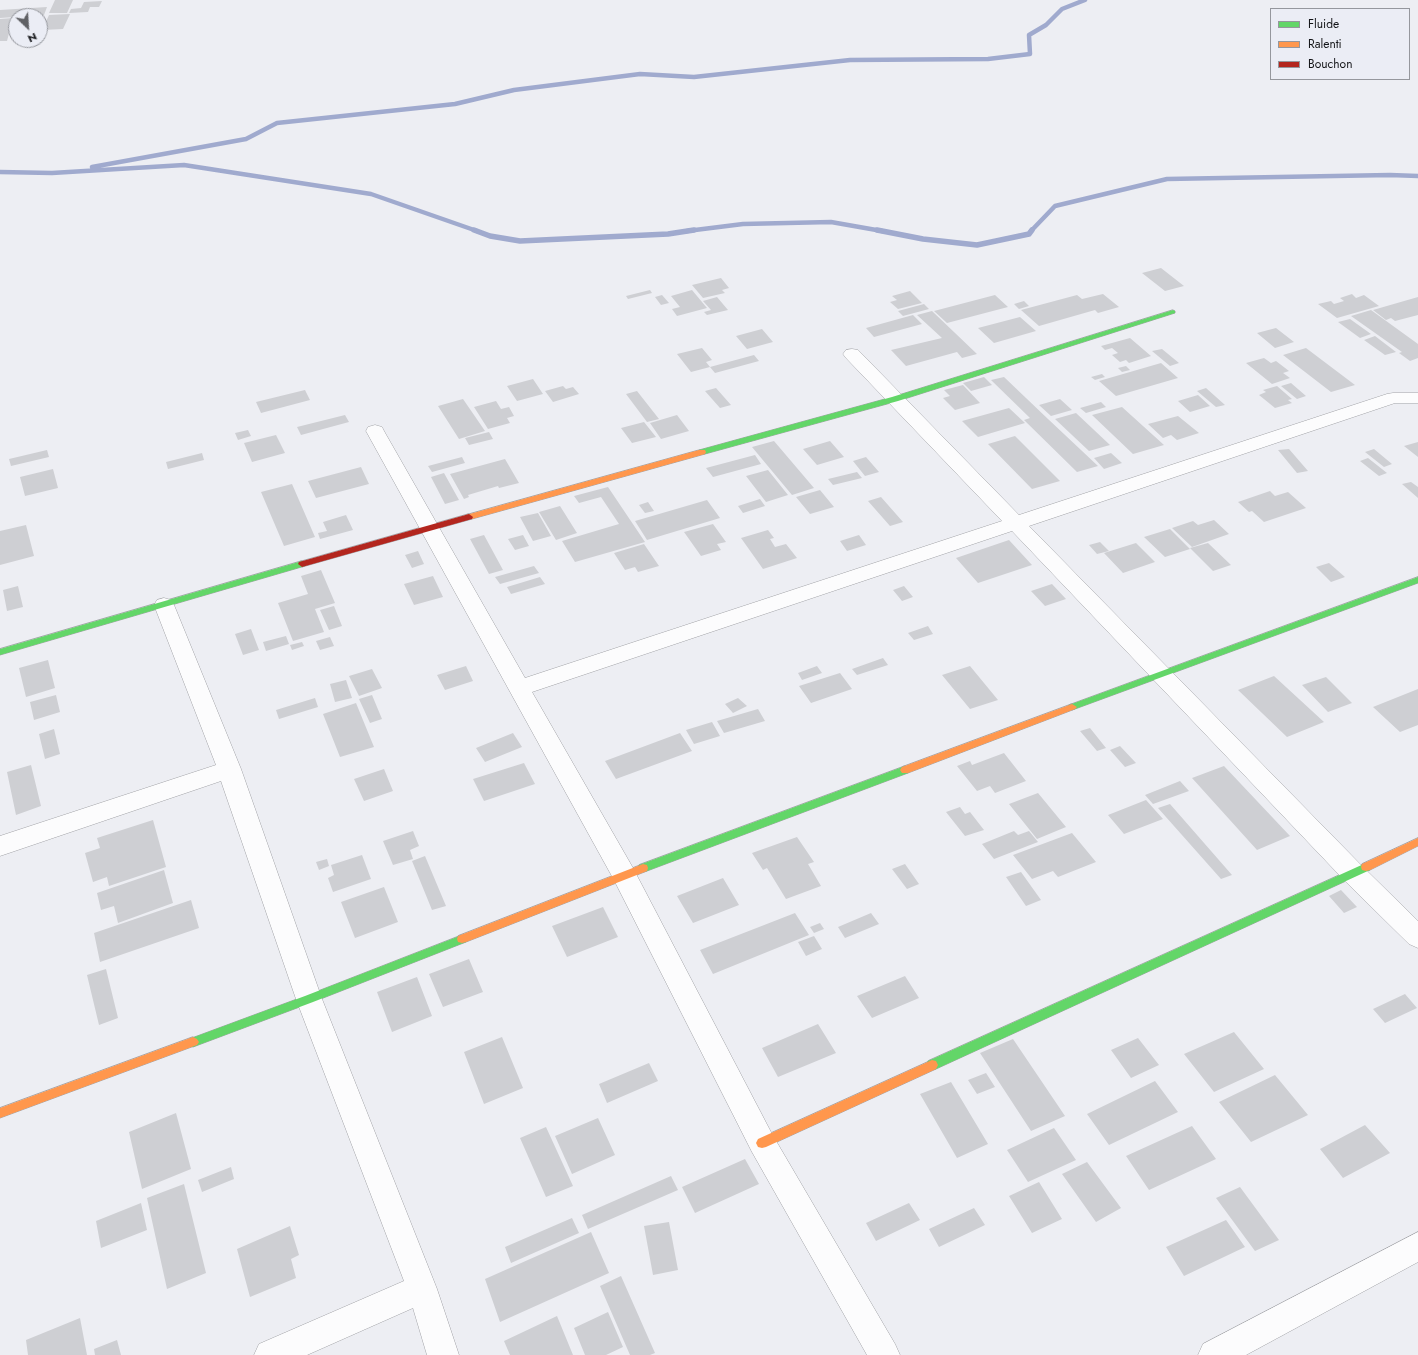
<!DOCTYPE html>
<style>
body{margin:0}
#map{position:relative;width:1418px;height:1355px;overflow:hidden;background:#edeef3;font-family:Jost,sans-serif}
canvas{display:block}
.legend{position:absolute;left:1270px;top:8px;width:140px;height:72px;box-sizing:border-box;background:#ebedf5;border:1px solid #95979d;margin:0;padding:5px 7px;list-style:none;font-size:12px;color:#141518}
.legend li{display:flex;align-items:center;gap:8px;height:20px}
.legend b{width:20px;border:1px solid #95979d}
.north{position:absolute;left:8px;top:8px;width:40px;height:40px;box-sizing:border-box;background:#ebedf5;border:1px solid #95979d;border-radius:50%;rotate:155deg;font-size:11px;font-weight:700;line-height:16px;text-align:center;color:#141518}
.north::after{content:'';display:block;margin:auto;width:14px;height:18px;background:#606165;clip-path:polygon(50% 0,100% 100%,50% 72%,0 100%)}
</style>
<div id="map">
<canvas width="1418" height="1355"></canvas>
<ul class="legend">
<li><b style="height:5px;background:#63d668"></b>Fluide</li>
<li><b style="height:5px;background:#ff974d"></b>Ralenti</li>
<li><b style="height:5px;background:#b3261e"></b>Bouchon</li>
</ul>
<div class="north">N</div>
</div>
<script>
const context = document.querySelector('canvas').getContext('2d');
context.lineJoin = 'round';
function stroke(path, color, width, dash) {
  context.strokeStyle = color;
  context.lineWidth = width;
  context.lineCap = dash ? 'butt' : 'round';
  context.setLineDash(dash || []);
  context.stroke(path);
}
function fill(path, color) {
  context.fillStyle = color;
  context.fill(path, 'evenodd');
}
stroke(new Path2D(`
 M92,167L246,139L277,123L455,104L514,90L640,74L694,77L850,60L988,59L1030,54L1029,35L1046,25L1062,9L1085,0
 M0,172L52,173L184,165L371,194L477,231
 M687,231L743,224L831,222L882,231
 M1031,231L1055,206L1167,179L1390,175L1418,176`), '#a0aace', 4.5);
stroke(new Path2D(`
 M474,230L490,236L520,241L668,234L694,230
 M877,230L923,239L977,245L1029,234L1032,230`), '#a0aace', 5.5);
fill(new Path2D(`
 M55,0H73L67,13H49Z
 M102,1L99,7H90L88,12L69,13L71,9L81,8L84,2Z
 M47,7L44,15L0,18V10Z
 M70,14L63,29L42,30L49,15Z
 M13,18L7,41H0V19Z
 M1161,268L1184,286L1165,291L1142,273Z
 M721,278L729,288L722,290L725,293L703,298L692,285Z
 M650,290L652,293L628,299L626,296Z
 M692,290L707,308L677,316L672,309L680,307L671,296Z
 M910,291L922,303L898,309L890,302L897,300L892,296Z
 M1103,294L1119,307L1098,313L1095,310L1039,326L1021,310L1077,295L1082,299Z
 M1352,294L1356,298L1364,295L1379,306L1337,318L1318,304L1331,301L1334,304L1344,301L1340,298Z
 M662,295L669,303L661,305L655,297Z
 M995,295L1008,307L947,323L934,311Z
 M717,297L728,310L707,315L704,312L711,310L703,301Z
 M1418,297V315L1395,321L1391,318L1386,320L1373,310Z
 M1024,301L1029,306L1019,309L1014,304Z
 M924,304L929,309L903,316L898,311Z
 M1371,310L1418,344V358L1410,361L1399,353L1402,352L1351,316Z
 M932,311L977,354L962,358L957,352L906,366L891,350L942,338L917,315Z
 M913,315L922,324L874,337L866,328Z
 M1020,317L1036,331L994,343L978,328Z
 M1350,319L1371,334L1360,338L1338,322Z
 M1276,328L1294,342L1275,348L1257,333Z
 M762,329L773,342L747,349L736,336Z
 M1375,336L1396,352L1385,355L1364,340Z
 M1130,338L1151,356L1129,363L1126,360L1120,362L1112,355L1118,353L1112,348L1105,350L1101,346Z
 M702,348L712,360L706,362L710,367L691,372L677,354Z
 M1306,348L1355,385L1331,392L1283,355Z
 M1162,349L1179,363L1170,366L1152,351Z
 M754,355L759,361L715,373L710,367Z
 M1264,358L1271,363L1276,361L1289,371L1283,373L1290,378L1272,384L1246,363Z
 M1161,363L1178,378L1116,396L1099,381Z
 M1126,366L1130,370L1122,372L1118,368Z
 M1102,374L1105,377L1095,380L1091,377Z
 M984,377L992,385L971,391L963,383Z
 M1004,377L1048,419L1098,466L1077,472L1024,420L1030,418L991,380Z
 M533,379L543,394L517,401L507,386Z
 M1291,383L1306,396L1297,399L1281,386Z
 M963,385L980,403L955,410L943,398L950,396L944,390Z
 M563,386L566,389L573,387L579,394L553,402L545,391Z
 M1277,386L1292,399L1288,400L1292,403L1275,408L1259,395L1266,392L1263,390Z
 M716,388L731,405L720,408L705,391Z
 M1206,388L1225,405L1216,407L1197,391Z
 M305,390L310,400L261,413L256,402Z
 M637,391L659,419L647,422L626,394Z
 M1198,395L1210,406L1190,412L1178,401Z
 M463,399L485,431L459,439L438,406Z
 M1060,399L1072,410L1051,416L1039,405Z
 M496,401L501,409L509,407L514,416L507,418L510,423L488,429L474,407Z
 M1101,402L1106,407L1086,413L1080,408Z
 M1122,407L1164,445L1133,454L1092,415Z
 M1009,408L1025,423L978,437L962,421Z
 M1076,413L1110,445L1089,451L1055,419Z
 M345,415L349,422L301,435L297,427Z
 M677,415L689,431L661,439L650,423Z
 M1178,416L1199,433L1177,440L1171,435L1163,438L1148,424Z
 M644,422L656,437L632,443L621,428Z
 M248,430L251,436L238,440L235,433Z
 M489,432L493,439L469,445L465,438Z
 M276,435L285,453L252,462L244,443Z
 M1015,436L1060,481L1032,489L988,444Z
 M774,441L814,488L792,495L752,447Z
 M830,441L844,457L817,465L803,449Z
 M1418,442V457L1404,446Z
 M1289,449L1308,471L1297,473L1278,450Z
 M1374,449L1392,464L1384,467L1365,452Z
 M47,450L49,457L11,466L9,459Z
 M202,453L204,460L168,469L166,462Z
 M1111,453L1122,463L1104,469L1094,458Z
 M755,455L761,464L713,477L706,468Z
 M462,457L465,463L432,472L428,466Z
 M866,457L879,472L865,476L853,461Z
 M1368,458L1387,473L1379,476L1360,461Z
 M505,459L519,483L499,488L498,486L468,495L469,497L464,499L450,474Z
 M361,467L369,484L316,498L308,481Z
 M53,469L58,488L25,496L20,477Z
 M768,470L788,495L766,502L746,476Z
 M857,472L862,478L833,485L828,479Z
 M444,473L459,500L445,504L431,477Z
 M1411,482L1418,487V498L1402,484Z
 M292,484L315,537L284,546L261,492Z
 M608,487L645,542L575,562L562,541L619,524L601,497L579,503L574,496Z
 M820,490L834,507L810,514L796,497Z
 M1270,491L1275,496L1288,492L1306,508L1264,522L1252,511L1249,512L1238,502Z
 M881,497L903,522L890,526L868,501Z
 M760,499L765,506L743,513L738,506Z
 M707,500L720,518L647,540L635,521Z
 M648,502L654,511L645,513L639,505Z
 M560,506L577,533L556,540L539,512Z
 M538,513L551,536L533,541L520,517Z
 M346,515L353,530L320,539L318,533L327,531L323,522Z
 M1214,520L1229,534L1192,547L1172,528L1193,521L1198,525Z
 M713,524L726,542L717,544L721,550L701,556L684,532Z
 M26,525L34,556L0,565V531Z
 M1170,529L1190,549L1165,557L1144,537Z
 M768,530L774,538L770,539L775,547L786,544L797,558L763,569L741,538Z
 M484,535L503,570L489,574L470,539Z
 M523,535L529,546L515,550L508,539Z
 M859,535L866,545L847,551L840,541Z
 M1009,540L1032,565L978,583L956,558Z
 M1100,542L1109,551L1097,554L1089,545Z
 M1136,543L1155,562L1123,573L1104,553Z
 M1208,543L1231,565L1213,571L1190,548Z
 M644,544L659,566L638,572L635,567L625,570L614,553Z
 M418,551L424,564L412,568L405,555Z
 M1329,563L1345,577L1331,582L1316,567Z
 M534,566L539,573L500,584L495,577Z
 M321,570L335,603L315,609L324,632L293,641L278,603L308,594L301,576Z
 M433,576L443,597L414,605L404,584Z
 M540,577L545,584L511,594L507,587Z
 M1052,584L1066,599L1045,606L1031,591Z
 M18,586L23,607L7,611L3,590Z
 M904,586L913,597L902,601L893,590Z
 M334,606L342,626L329,630L320,610Z
 M928,626L933,634L914,640L908,633Z
 M251,629L259,650L243,655L235,634Z
 M286,636L289,644L266,651L263,642Z
 M330,637L334,646L320,650L316,641Z
 M302,642L304,646L292,650L290,645Z
 M883,658L888,665L857,675L852,669Z
 M48,660L55,688L26,697L19,668Z
 M466,666L473,681L445,690L437,675Z
 M817,666L822,673L802,680L798,673Z
 M970,666L998,700L970,709L942,675Z
 M372,669L382,688L359,696L349,676Z
 M840,673L852,689L811,703L799,686Z
 M1274,676L1324,722L1287,737L1238,690Z
 M1326,677L1352,703L1328,712L1302,685Z
 M346,680L352,698L335,702L330,684Z
 M1418,689V725L1400,732L1373,707Z
 M56,695L60,712L34,720L30,702Z
 M372,695L382,719L370,723L359,699Z
 M315,698L318,707L279,719L276,710Z
 M738,698L747,706L733,713L725,704Z
 M356,703L374,747L340,757L323,714Z
 M758,709L765,721L724,733L717,721Z
 M712,722L720,736L694,744L686,730Z
 M1090,728L1106,748L1097,751L1080,731Z
 M54,729L60,754L45,759L39,734Z
 M513,733L522,747L485,762L476,748Z
 M680,733L692,751L616,779L605,761Z
 M1120,746L1136,763L1125,767L1110,750Z
 M1004,753L1026,781L995,793L990,786L977,791L957,766L970,761L972,765Z
 M524,763L535,784L484,801L473,779Z
 M31,765L41,806L16,815L7,772Z
 M1224,766L1290,836L1257,850L1192,778Z
 M384,769L393,791L364,801L354,779Z
 M1180,781L1189,791L1153,804L1145,795Z
 M1038,793L1066,827L1037,839L1009,804Z
 M1146,800L1163,819L1124,834L1108,815Z
 M1170,804L1232,875L1221,879L1158,808Z
 M960,807L965,814L970,812L984,830L965,836L946,812Z
 M153,820L166,867L109,886L107,877L93,882L85,853L100,848L97,838Z
 M413,831L419,846L410,850L413,859L393,865L383,841Z
 M1014,831L1018,835L1029,831L1038,842L994,859L982,844Z
 M1072,833L1096,862L1058,877L1053,871L1032,879L1013,855Z
 M797,837L814,862L808,864L821,886L786,899L767,868L763,870L752,853Z
 M362,855L371,879L333,892L328,878L334,875L331,865Z
 M425,856L446,906L432,910L412,861Z
 M327,859L329,866L319,870L316,862Z
 M905,864L919,884L907,889L892,869Z
 M164,870L173,903L118,923L114,906L101,910L97,893Z
 M1021,872L1041,900L1026,906L1006,877Z
 M723,878L739,905L693,923L677,896Z
 M384,887L398,922L355,938L341,902Z
 M1341,890L1357,907L1344,913L1329,896Z
 M191,900L199,928L100,962L94,933Z
 M603,907L618,937L567,957L552,926Z
 M795,913L809,935L713,974L700,950Z
 M871,913L879,924L845,938L838,927Z
 M820,923L824,929L814,933L810,927Z
 M814,936L822,949L806,956L798,942Z
 M469,959L483,992L443,1007L429,974Z
 M106,969L118,1018L99,1025L87,975Z
 M905,976L919,998L872,1018L857,996Z
 M417,977L432,1016L392,1032L377,992Z
 M1405,994L1417,1008L1385,1023L1373,1009Z
 M818,1024L836,1053L778,1077L762,1048Z
 M1234,1032L1264,1069L1214,1092L1184,1054Z
 M502,1037L523,1088L484,1104L464,1052Z
 M1138,1038L1159,1065L1131,1078L1111,1050Z
 M1013,1039L1065,1116L1031,1131L980,1053Z
 M649,1063L658,1081L607,1103L599,1084Z
 M986,1073L995,1087L977,1094L968,1080Z
 M1275,1075L1308,1115L1251,1142L1219,1102Z
 M1155,1081L1178,1112L1109,1145L1087,1114Z
 M951,1082L988,1144L957,1158L920,1094Z
 M176,1113L191,1169L142,1189L129,1132Z
 M598,1118L615,1155L572,1174L555,1136Z
 M1365,1125L1390,1153L1343,1178L1320,1149Z
 M1192,1126L1216,1159L1149,1190L1126,1156Z
 M546,1127L573,1186L546,1197L520,1138Z
 M1054,1128L1076,1160L1028,1182L1007,1150Z
 M745,1159L759,1184L695,1213L682,1187Z
 M1087,1162L1121,1208L1096,1222L1062,1174Z
 M231,1167L234,1179L202,1192L198,1180Z
 M671,1176L678,1190L588,1229L582,1215Z
 M1039,1182L1062,1219L1032,1233L1009,1196Z
 M184,1184L206,1273L167,1289L147,1198Z
 M1240,1187L1279,1240L1255,1251L1216,1198Z
 M141,1203L147,1230L101,1248L96,1221Z
 M909,1203L920,1220L876,1241L866,1223Z
 M974,1208L985,1225L939,1247L929,1229Z
 M572,1218L579,1233L511,1263L505,1247Z
 M1226,1220L1245,1247L1184,1276L1166,1247Z
 M669,1222L678,1270L653,1275L644,1226Z
 M290,1226L299,1255L291,1259L296,1278L250,1297L237,1249Z
 M591,1232L609,1273L500,1322L485,1279Z
 M621,1276L655,1353L650,1355H630L600,1286Z
 M608,1312L623,1347L606,1355H585L574,1328Z
 M557,1316L573,1355H510L504,1341Z
 M80,1318L87,1355H28L26,1340Z
 M117,1340L121,1355H95L94,1349Z`), '#cecfd3');
const street = new Path2D(`
 M852,349L858,350L1019,515L1387,394L1393,393H1418V403H1395L1029,526L1362,866L1418,921V948L1409,944L1344,880L1012,531L532,692L633,868L772,1134L895,1344L900,1355H867L752,1152L614,880L366,431L368,427L375,425L382,427L384,431L525,678L1002,521L846,358L843,354L846,350Z
 M164,598L171,600L174,605L241,769L322,999L437,1289L459,1355H427L413,1308L307,1355H254L259,1344L404,1281L296,999L221,781L0,856V836L216,765L154,605L157,600Z
 M1418,1232V1262L1246,1355H1198L1203,1344Z`);
const fast = new Path2D(`
 M1173,310L1175,311V313L898,401L705,454H699L698,452L699,450L892,397Z
 M302,561L306,564L305,566L0,655V649Z
 M1418,577V583L1075,709L1072,710L1067,707L1069,705Z
 M905,766L908,767L910,770L908,773L647,871L643,872L639,871L638,868L639,865Z
 M1366,863L1370,864L1371,867L1370,870L936,1069L932,1070L928,1069L926,1065L928,1061Z
 M462,935L466,936L467,939L466,942L313,1002L193,1047L189,1045L187,1042L189,1039L305,996Z`);
const slow = new Path2D(`
 M699,450H705L706,452L705,454L472,519H466L465,517L466,515Z
 M1072,704L1077,707L1075,709L908,773H902L900,770L902,767Z
 M1418,838V846L1370,870L1366,871L1362,870L1361,867L1362,864Z
 M643,864L647,865L648,868L647,871L466,942L462,943L458,942L457,939L458,936Z
 M193,1037L197,1039L199,1042L197,1045L0,1118V1108Z
 M932,1060L936,1061L938,1065L936,1069L766,1147L762,1148L758,1147L756,1143L758,1139Z`);
const jam = new Path2D(`
 M469,514L473,517L472,519L302,567L298,564L299,562Z`);
stroke(street, '#a2a3a7', 1);
stroke(fast, '#a2a3a7', 1);
stroke(slow, '#a2a3a7', 1);
stroke(jam, '#a2a3a7', 1);
fill(street, '#fcfcfd');
fill(fast, '#63d668');
fill(slow, '#ff974d');
fill(jam, '#b3261e');
</script>
